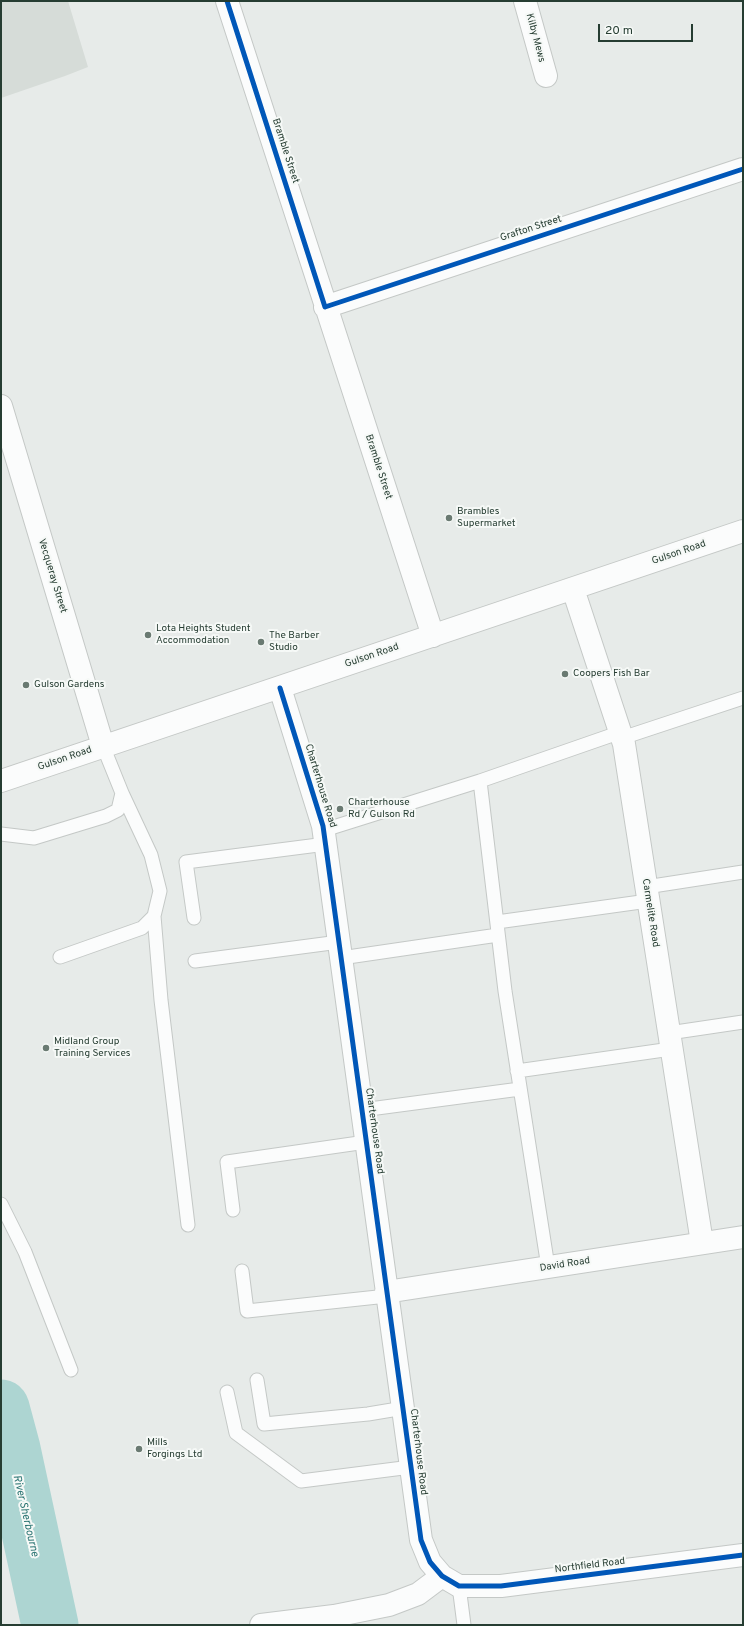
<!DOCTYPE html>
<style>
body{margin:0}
#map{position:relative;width:744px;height:1626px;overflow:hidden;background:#e7ebe9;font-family:Overpass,sans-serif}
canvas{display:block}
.frame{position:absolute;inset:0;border:2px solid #263d32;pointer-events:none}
.scale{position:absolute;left:598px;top:24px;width:95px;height:18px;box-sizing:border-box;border:2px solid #263d32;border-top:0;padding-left:5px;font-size:12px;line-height:14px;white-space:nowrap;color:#263d32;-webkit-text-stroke:3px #f6f9f7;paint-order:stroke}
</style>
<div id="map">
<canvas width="744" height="1626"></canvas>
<div class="frame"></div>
<div class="scale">20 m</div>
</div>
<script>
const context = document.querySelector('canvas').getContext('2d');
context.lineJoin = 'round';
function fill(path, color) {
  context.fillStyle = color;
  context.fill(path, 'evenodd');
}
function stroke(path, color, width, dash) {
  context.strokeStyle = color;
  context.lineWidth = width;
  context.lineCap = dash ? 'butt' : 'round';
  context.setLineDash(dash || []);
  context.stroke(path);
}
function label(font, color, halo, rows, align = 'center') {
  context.font = font + ' Overpass,sans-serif';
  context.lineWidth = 4;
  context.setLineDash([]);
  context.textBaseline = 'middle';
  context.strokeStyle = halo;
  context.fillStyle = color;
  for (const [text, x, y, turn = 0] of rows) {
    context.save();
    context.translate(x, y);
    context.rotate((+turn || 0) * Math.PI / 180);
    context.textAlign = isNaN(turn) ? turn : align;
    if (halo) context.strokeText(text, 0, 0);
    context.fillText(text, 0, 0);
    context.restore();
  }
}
fill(new Path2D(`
 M1,1H68L88,67L65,76L1,98Z`), '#d6dcd8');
stroke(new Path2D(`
 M1,1408L12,1449L50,1625`), '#add5d2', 57);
const service = new Path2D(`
 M622,738L743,698
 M480,781L621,732
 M324,830L480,781L505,991L548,1267
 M1,834L34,838L106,816L118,810L122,793L103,746
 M646,887L743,872
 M154,916L161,1000L188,1225
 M194,918L186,862L326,844
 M497,922L648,901
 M60,957L142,928L154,916L160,891L151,855L122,793
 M341,958L498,935
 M195,961L339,942
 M669,1033L743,1022
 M517,1071L671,1049
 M362,1110L520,1089
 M1,1204L25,1252L71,1370
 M233,1210L227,1162L366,1142
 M242,1271L247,1311L387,1296
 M257,1380L264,1424L368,1414L404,1408
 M227,1392L236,1433L301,1481L411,1467
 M459,1586L464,1625`);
const minor = new Path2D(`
 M227,1L433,636
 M525,1L546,76
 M325,307L743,169
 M1,406L103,746
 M573,589L624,744L702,1243
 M280,688L323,826L418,1518L421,1540L430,1562L442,1576L459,1586H501L743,1555
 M1,781L743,531
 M386,1292L743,1237
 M261,1625L334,1616L389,1605L418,1594L442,1576`);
stroke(service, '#c4c8c6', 15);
stroke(minor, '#c4c8c6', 24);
stroke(service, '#fbfcfc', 13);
stroke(minor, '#fbfcfc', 22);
stroke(new Path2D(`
 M227,1L325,307L743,169
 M280,688L323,826L418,1518L421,1540L430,1562L442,1576L459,1586H501L743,1555`), '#0057b8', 5);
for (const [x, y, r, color] of [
 [449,518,4,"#6a7a72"],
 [148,635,4,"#6a7a72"],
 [261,642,4,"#6a7a72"],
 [565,674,4,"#6a7a72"],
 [26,685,4,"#6a7a72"],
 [340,809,4,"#6a7a72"],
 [46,1048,4,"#6a7a72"],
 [139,1449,4,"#6a7a72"]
]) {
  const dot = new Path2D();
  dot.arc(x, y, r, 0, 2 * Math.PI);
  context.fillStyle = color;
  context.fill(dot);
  stroke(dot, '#f6f9f7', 1.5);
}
label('10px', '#263d32', '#f6f9f7', [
 ["Kilby Mews",535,38,75],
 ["Bramble Street",285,151,72],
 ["Grafton Street",531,229,-18],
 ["Bramble Street",378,467,72],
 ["Gulson Road",679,553,-19],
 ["Vecqueray Street",52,576,73],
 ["Gulson Road",372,656,-19],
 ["Gulson Road",65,759,-19],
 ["Charterhouse Road",320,786,73],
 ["Carmelite Road",650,913,81],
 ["Charterhouse Road",374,1131,82],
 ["David Road",565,1265,-9],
 ["Charterhouse Road",418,1452,83],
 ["Northfield Road",590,1566,-7]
]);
label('10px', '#263d32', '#f6f9f7', [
 ["Brambles",457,512],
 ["Supermarket",457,524],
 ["Lota Heights Student",156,629],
 ["Accommodation",156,641],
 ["The Barber",269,636],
 ["Studio",269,648],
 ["Coopers Fish Bar",573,674],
 ["Gulson Gardens",34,685],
 ["Charterhouse",348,803],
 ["Rd / Gulson Rd",348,815],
 ["Midland Group",54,1042],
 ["Training Services",54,1054],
 ["Mills",147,1443],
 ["Forgings Ltd",147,1455]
], 'left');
label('italic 11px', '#277270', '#f6f9f7', [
 ["River Sherbourne",25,1516,77]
]);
</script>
